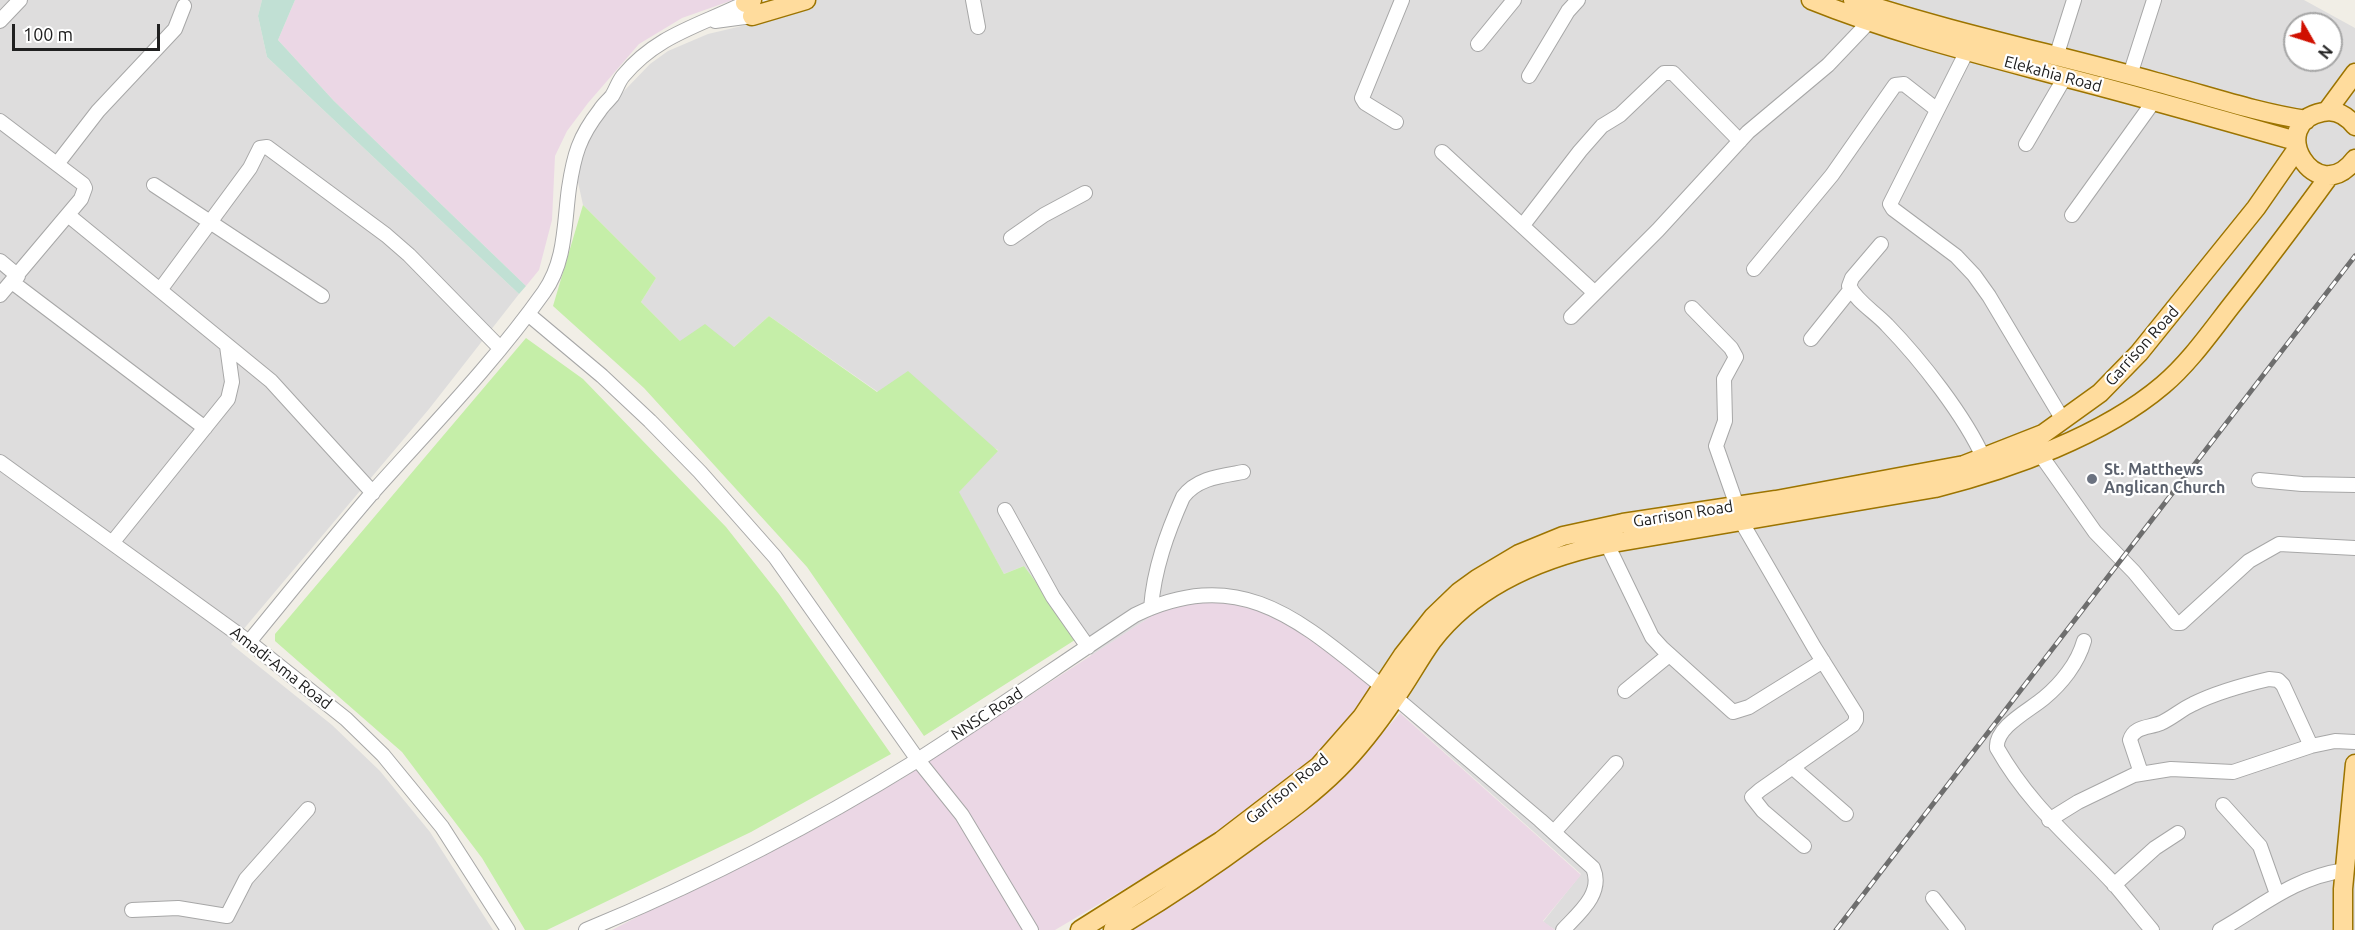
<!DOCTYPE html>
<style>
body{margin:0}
#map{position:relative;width:2355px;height:930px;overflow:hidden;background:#f1eee6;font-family:Ubuntu,sans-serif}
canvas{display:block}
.north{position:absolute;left:2283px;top:12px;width:60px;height:60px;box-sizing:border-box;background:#fff;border:2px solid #a6a6a6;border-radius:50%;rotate:129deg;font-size:16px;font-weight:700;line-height:24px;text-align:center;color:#202020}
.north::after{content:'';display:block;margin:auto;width:21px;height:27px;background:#d01000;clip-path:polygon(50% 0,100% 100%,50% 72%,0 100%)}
.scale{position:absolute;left:12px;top:24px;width:148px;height:27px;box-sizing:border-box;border:3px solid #202020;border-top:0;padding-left:8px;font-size:18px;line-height:21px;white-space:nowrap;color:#202020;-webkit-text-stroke:4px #fff;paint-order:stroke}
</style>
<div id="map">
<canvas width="2355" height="930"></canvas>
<div class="north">N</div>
<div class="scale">100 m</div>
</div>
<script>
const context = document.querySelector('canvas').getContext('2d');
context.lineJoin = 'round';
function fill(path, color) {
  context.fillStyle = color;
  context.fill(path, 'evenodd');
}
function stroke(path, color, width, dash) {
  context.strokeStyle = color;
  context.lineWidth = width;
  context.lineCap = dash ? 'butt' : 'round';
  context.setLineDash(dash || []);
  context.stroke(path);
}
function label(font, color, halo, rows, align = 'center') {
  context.font = font + ' Ubuntu,sans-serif';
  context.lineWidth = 4.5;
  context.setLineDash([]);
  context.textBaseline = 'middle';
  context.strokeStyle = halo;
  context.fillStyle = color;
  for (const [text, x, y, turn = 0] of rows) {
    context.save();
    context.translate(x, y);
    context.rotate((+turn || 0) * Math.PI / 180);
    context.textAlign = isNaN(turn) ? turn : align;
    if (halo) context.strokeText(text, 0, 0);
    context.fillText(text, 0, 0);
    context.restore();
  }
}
fill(new Path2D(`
 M0,0H262L258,16L267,57L519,294L429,409L231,644L332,725L380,771L430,832L493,930H0Z
 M792,0H2304L2355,28V930H1555L1543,922L1581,874L1372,687L1167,606L1091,656L1024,566L1004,574L958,492L998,450L878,392L769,316L734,347L680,341L641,302L656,278L583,205L576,173L584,144L623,92L650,64L668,51L708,34L793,14ZM2295,24H2331V60H2295Z`), '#dedddd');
fill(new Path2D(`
 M295,0H733L682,18L639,44L588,103L567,131L555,156L552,220L539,270L526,286L334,101L278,40Z
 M1233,600L1304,631L1372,687L1347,725L1307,764L1197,846L1055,930H612L900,780L1167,606Z
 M1400,713L1581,875L1543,921L1555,930H1128L1208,881L1309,807L1354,766Z`), '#ebd7e5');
fill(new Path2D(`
 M583,205L656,278L641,302L680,341L705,324L734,347L769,316L877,392L908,371L998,451L959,492L1004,574L1024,566L1078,638L924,736L807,567L644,388L553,306Z
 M526,338L583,379L726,527L779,594L891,754L751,832L547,930H525L482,858L402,752L275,641V634Z`), '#c5eea8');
fill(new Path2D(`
 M262,0H295L278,40L334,101L526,286L519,294L267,57L258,16Z`), '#c1e0d4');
const minor = new Path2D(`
 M973,0L978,27
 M0,21L20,0
 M715,21L752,16
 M1478,44L1514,0
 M1967,51L1890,204L1893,209L1956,256L1974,275L1989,296L2063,420
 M2056,57L2074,0
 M2130,75L2154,0
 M1529,76L1568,11L1578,0
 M0,121L83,184L85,188L81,199L0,295
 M1396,122L1365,103L1362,98L1402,0
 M2026,144L2065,77
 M1442,152L1595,293
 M57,164L98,111L175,29L184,6
 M154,185L322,296
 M68,215L271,381L373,493
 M2072,215L2154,101
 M1523,225L1580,151L1602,126L1620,115L1664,73H1673L1740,141
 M1011,238L1044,215L1085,193
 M1881,244L1852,278L1849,286C1857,302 1875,312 1887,325C1920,359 1965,416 1984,459
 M0,261L18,276
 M1754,269L1832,175L1895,85L1904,84L1936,109
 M12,282L205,428
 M160,290L250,168L260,148L267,147L386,235L409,255L499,347
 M1692,308L1731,348L1736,357L1724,379L1725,421L1716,446L1737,506
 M528,314L602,376L650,421L700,472L775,557L918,760L962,815L1031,930
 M1571,317L1658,230L1748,132L1828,65L1868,23
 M1811,339L1851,289
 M2040,454L2095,532L2134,572L2176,623H2181L2249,561L2279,544L2355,548
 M0,462L249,642L346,719L383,755L442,827L508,930
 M2259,480L2302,484L2355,485
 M1005,510L1053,597L1088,647
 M1741,521L1814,647L1856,714V720L1853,725L1760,790L1752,797L1763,811L1804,846
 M112,543L228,399L232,382L227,346
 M1607,544L1652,637L1662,648L1733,712L1749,707L1823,661
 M1151,608C1154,569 1167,533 1183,497C1197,478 1221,476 1243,472
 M2084,641C2078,663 2061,684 2044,698C2030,710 1995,727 1997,748C2030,806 2070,837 2114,884C2127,899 2139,915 2152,930
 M249,642C290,592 331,541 373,492C431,427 493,364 544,292C566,261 564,224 569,188C574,155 579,137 600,110C603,105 608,101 612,96C616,90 618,82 623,76C657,35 699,26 745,3
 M1625,691L1669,655
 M1396,698L1540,820L1593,868C1604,893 1579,913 1563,930
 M1792,767L1846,814
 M2141,773L2130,740C2134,726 2149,728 2161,723C2172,718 2182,709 2193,704C2217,692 2243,685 2269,679L2278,680L2283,685L2311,746
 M2223,805L2260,846L2277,894
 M2049,820L2078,802L2134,775L2171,769L2233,772L2311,746L2335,741L2355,742
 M1554,832L1616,763
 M2114,885L2155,848L2178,833
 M1933,898L1958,930
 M132,910L178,908L227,916L246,879L308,809
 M586,930C700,883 811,826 916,761C990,714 1062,663 1135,615C1243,563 1302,623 1383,687
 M2220,930C2264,905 2293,878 2345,870`);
const major = new Path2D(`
 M1811,0C1893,33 1978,54 2064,77C2142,97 2219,119 2296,141
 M1853,0C1953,33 2055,54 2156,82C2206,95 2254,112 2306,120
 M745,3L752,0
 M752,16L806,0
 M2327,111L2355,73
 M2355,126C2347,116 2336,109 2323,112C2264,123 2316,211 2355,159
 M1080,930L1221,841L1319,766L1362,717L1403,655L1433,617L1459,592L1477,579L1519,554L1563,536L1623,523L1776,500L1964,465L2043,434L2100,393L2139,353L2256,208L2297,149
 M1113,930C1162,901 1210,869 1256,835C1285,814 1313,794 1338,769C1359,748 1378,723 1395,698C1408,680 1419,659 1432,641C1475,585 1541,558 1607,544L1935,488C2010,469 2103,436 2163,385C2189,363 2210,333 2231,306C2265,263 2298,219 2330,175
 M2343,930V889L2355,764`);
stroke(minor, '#a7a7a7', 16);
stroke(major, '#9c7400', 21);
stroke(minor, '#fff', 14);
stroke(major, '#ffdc9d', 18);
const rail = new Path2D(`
 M1836,930L2355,256`);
stroke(rail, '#6e6e6e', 5);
stroke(rail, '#fff', 3, [9]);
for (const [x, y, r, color] of [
 [2092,479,6,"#6b7280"]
]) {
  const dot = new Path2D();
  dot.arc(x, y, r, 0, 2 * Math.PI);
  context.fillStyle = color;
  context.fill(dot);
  stroke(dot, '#fff', 2);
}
label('16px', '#202020', '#fff', [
 ["Elekahia Road",2053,74,15],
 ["Garrison Road",2142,346,-48],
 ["Garrison Road",1683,514,-9],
 ["Amadi-Ama Road",281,668,38],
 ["NNSC Road",987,714,-33],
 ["Garrison Road",1287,789,-39]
]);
label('bold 16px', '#5b616d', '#fff', [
 ["St. Matthews",2104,470],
 ["Anglican Church",2104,488]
], 'left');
</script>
